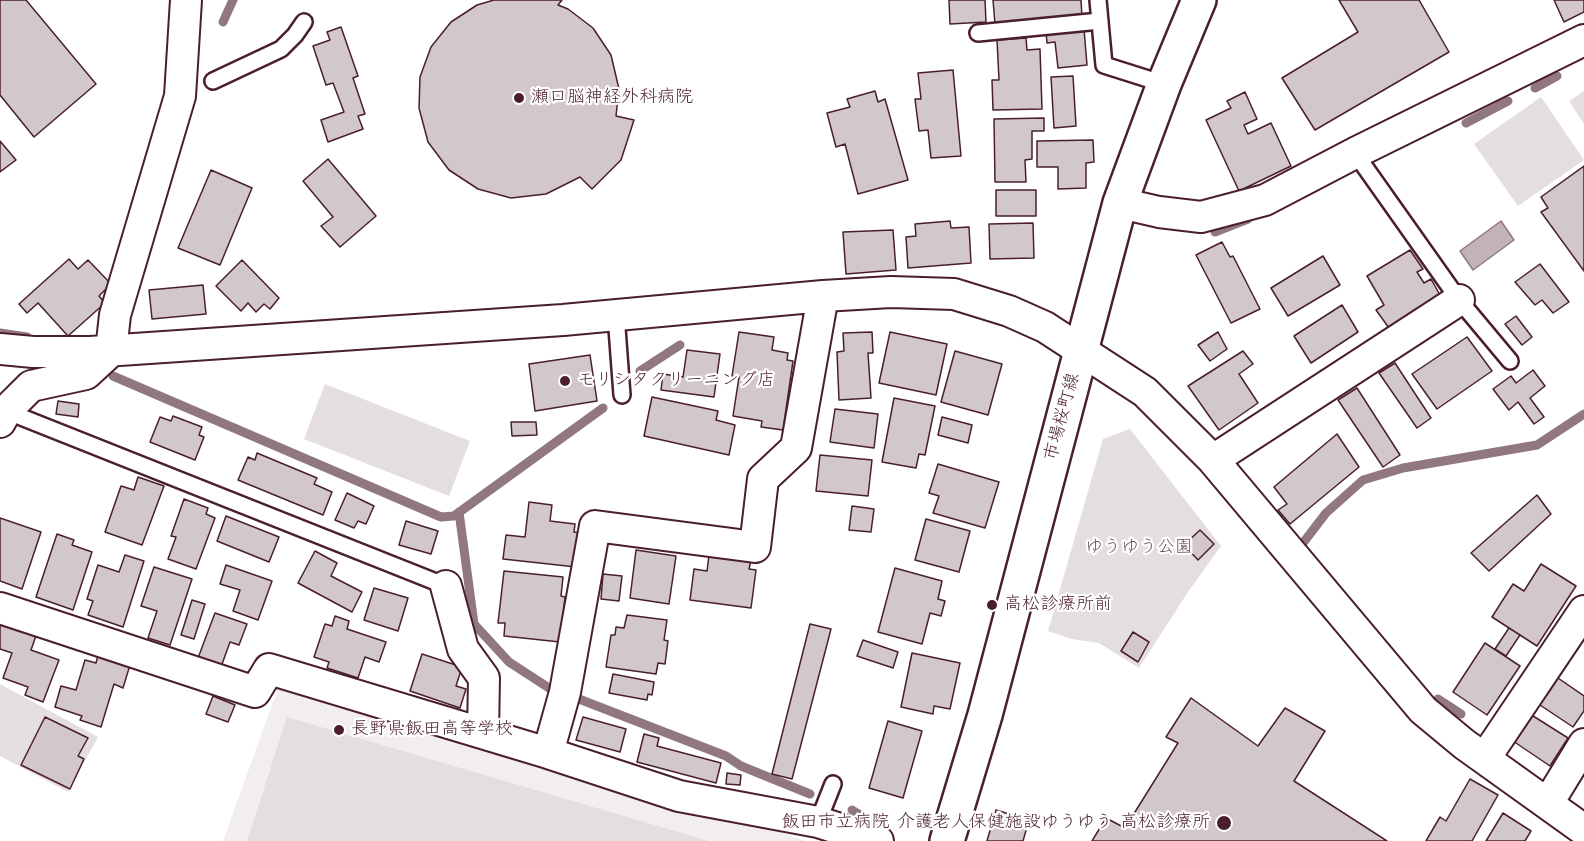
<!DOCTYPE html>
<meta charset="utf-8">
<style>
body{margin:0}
canvas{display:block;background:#fff}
</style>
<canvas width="1584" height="841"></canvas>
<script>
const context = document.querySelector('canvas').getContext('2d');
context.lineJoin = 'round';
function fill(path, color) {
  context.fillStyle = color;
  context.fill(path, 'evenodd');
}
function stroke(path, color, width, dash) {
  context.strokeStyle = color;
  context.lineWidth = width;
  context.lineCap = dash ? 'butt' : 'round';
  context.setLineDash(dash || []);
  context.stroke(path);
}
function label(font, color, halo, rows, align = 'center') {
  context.font = font + ' "Architects Daughter","Klee One",sans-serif';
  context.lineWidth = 4.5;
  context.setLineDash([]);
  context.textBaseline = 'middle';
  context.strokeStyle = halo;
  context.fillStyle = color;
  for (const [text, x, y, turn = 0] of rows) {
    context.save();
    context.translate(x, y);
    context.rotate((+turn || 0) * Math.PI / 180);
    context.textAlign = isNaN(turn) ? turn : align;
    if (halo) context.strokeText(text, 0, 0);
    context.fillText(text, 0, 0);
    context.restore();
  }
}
fill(new Path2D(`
 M278,688L686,810L745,821L806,841H223Z`), '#f2eeef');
fill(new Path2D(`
 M1584,91V124L1569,101Z
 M1541,97L1584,160L1518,206L1474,144Z
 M325,384L470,441L449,496L304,439Z
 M1130,429L1221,546L1188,592L1139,668L1099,643L1072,639L1048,631L1103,439Z
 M0,684L98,737L68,792L0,756Z
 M287,717L709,841H247Z`), '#e5dee0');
const water = new Path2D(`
 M1501,221L1514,240L1473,270L1460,251Z`);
fill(water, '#c1b3b6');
stroke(water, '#91787e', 1.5);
stroke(new Path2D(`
 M223,22L233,0
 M1535,88L1557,76
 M1466,123L1508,101
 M1215,232L1248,219
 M0,333L27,337
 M640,371L680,345
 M113,376L441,517L454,516L603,408
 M459,512L474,624L509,662L549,688
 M1303,543L1326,513L1363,480L1403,468L1537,445L1584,414
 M579,699L726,756L741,766L810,794
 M1438,699L1461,714
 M852,810L879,826`), '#91787e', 9);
const building = new Path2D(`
 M0,0H26L96,84L34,137L0,95Z
 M494,0H562L558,5L568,9L593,28L611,55L619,89L616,116L634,120L621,160L592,189L580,177L546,194L511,198L478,189L449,170L428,142L419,108L420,77L431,47L451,22L477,5Z
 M949,0H985L986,22L950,24Z
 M993,0H1081L1082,17L995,24Z
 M1339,0H1419L1449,52L1315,130L1282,78L1358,32Z
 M1554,0H1584V12L1564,22Z
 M341,27L358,76L353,78L365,114L358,116L363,129L328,142L321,120L344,112L333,83L326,85L313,46L330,40L327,32Z
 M1084,29L1087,65L1058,68L1055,42L1047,43L1046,32Z
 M1026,38L1027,50L1040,49L1042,109L993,110L992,80H999L997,40Z
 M953,70L961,156L931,158L928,130L919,131L915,99H921L918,73Z
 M1073,76L1076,126L1054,128L1051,77Z
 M875,91L878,102L885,99L908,180L858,194L845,144L836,147L827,113L850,107L847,99Z
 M1245,92L1257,119L1244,125L1248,134L1271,123L1291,166L1239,191L1206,120L1231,108L1227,101Z
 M1044,118V131H1032V159L1025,160L1026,182H995L994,119Z
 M1093,140L1094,162L1086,163V188L1058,189V167H1037V141Z
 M0,141L16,160L0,172Z
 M328,159L376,216L340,247L321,226L333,217L303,181Z
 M1584,166V271L1541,212L1548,208L1541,197Z
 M211,170L252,188L220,265L178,248Z
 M996,190H1036V216H996Z
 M950,221L951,228L969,227L971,263L908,268L906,237L916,236L915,224Z
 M1033,223L1034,258L990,259L989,224Z
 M893,230L896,270L846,274L843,232Z
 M1222,242L1230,257L1233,256L1260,309L1231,323L1196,255Z
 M1410,250L1423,269L1417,272L1424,283L1431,279L1440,295L1389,328L1376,310L1384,305L1367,276Z
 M1323,256L1340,285L1288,316L1271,288Z
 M69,259L78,269L88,260L111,284L99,296L105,303L68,336L38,303L27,313L19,304Z
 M242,260L279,298L270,309L264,304L256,312L248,303L241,311L216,286Z
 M1540,264L1569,302L1553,313L1542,300L1535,305L1515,282Z
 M203,285L206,314L152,319L149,290Z
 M1342,305L1358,332L1311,363L1294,336Z
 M1516,316L1532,337L1522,345L1505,324Z
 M739,332L774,337L772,350L788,353L787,360L793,361L783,430L761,427L762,421L733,416L739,377L732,376Z
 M872,332L873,353H868L871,398L839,400L837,352L844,351L843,333Z
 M890,332L947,344L936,395L879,383Z
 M1218,332L1227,349L1210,361L1198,345Z
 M1467,337L1492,371L1437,409L1412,374Z
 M687,350L720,354L714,397L661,390L663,374L683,377Z
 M955,351L1002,364L988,415L941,402Z
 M1243,351L1253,364L1239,374L1258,403L1219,430L1188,386Z
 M590,355L597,401L535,411L529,364Z
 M1395,363L1431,418L1417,428L1379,373Z
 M1533,370L1545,386L1530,398L1544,417L1534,424L1518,402L1509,410L1493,389L1511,376L1516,383Z
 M1357,388L1400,455L1383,467L1338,400Z
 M652,397L718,411L716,420L735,425L729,455L644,436Z
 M894,398L935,406L925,455L919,454L916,468L882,462Z
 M58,401L79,404L78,417L56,414Z
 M835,409L878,414L874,448L830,442Z
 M173,416L202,427L199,435L204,437L195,460L150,442L160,417L171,421Z
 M942,417L972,425L968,443L938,435Z
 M511,422H536L537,435L512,436Z
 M1337,434L1359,467L1290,524L1278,510L1287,504L1274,487Z
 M257,453L317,478L314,484L332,492L323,515L238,480L248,457L255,460Z
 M820,455L872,460L868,496L816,491Z
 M938,464L999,482L985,528L933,513L939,496L929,493Z
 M138,477L164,486L142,545L105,532L121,486L134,490Z
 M347,493L374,506L366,524L358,521L354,528L335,520Z
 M1537,495L1551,514L1489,571L1471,553Z
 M184,499L208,508L206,514L215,518L196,569L168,559L176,537L171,536Z
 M529,502L552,505L550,521L575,524L574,532L580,533L576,567L503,559L506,535L525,537Z
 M852,506L874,509L871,532L849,530Z
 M226,516L279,537L269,562L217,541Z
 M0,518L41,532L22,589L0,581Z
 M926,519L970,531L959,572L915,560Z
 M406,521L438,531L431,554L399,545Z
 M1200,530L1214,544L1198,560L1184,545Z
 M57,534L74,540L72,545L92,552L73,610L36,597Z
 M636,550L676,556L669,604L630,598Z
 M315,551L337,563L331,576L362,592L352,612L298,583Z
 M125,555L144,561L123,627L88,615L93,601L87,599L98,565L119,572Z
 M709,555L751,560L749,569L756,570L751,608L690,600L694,569L707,571Z
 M1541,564L1576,586L1537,646L1492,617L1513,584L1524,591Z
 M226,565L272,581L258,620L233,611L240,590L220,584Z
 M154,567L192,579L170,645L148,638L157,611L141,606Z
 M895,568L942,581L938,599L945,601L941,616L930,613L922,644L878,632Z
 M504,571L563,577L561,596L565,597L560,642L504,636L505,623H498Z
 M603,574L622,576L619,601L601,599Z
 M374,588L408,598L398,631L364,620Z
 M192,600L205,604L194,639L181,635Z
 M215,613L247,624L239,645L230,642L221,667L198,658Z
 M627,615L667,620L664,640L668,641L665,664L658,663L656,674L606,667L611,635H615L616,627L624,628Z
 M335,616L349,621L347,629L386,642L379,662L365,657L358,678L327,668L329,662L314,657L325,624L332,626Z
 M0,623L38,630L31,650L59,660L43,702L25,695L28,687L3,678L12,653L0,649Z
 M810,624L831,629L792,779L772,774Z
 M1509,628L1520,635L1506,656L1495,649Z
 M1133,632L1149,642L1138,662L1121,651Z
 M863,640L898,652L893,668L857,656Z
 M1485,643L1520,666L1487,715L1453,692Z
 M912,653L960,663L950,709L934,706L933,714L901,707Z
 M422,654L462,667L456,686L466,689L460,708L410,691Z
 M98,655L130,665L123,688L114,684L101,727L80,720L82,716L55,707L61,686L76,690L85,660L96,663Z
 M613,674L654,682L652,695L648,694L647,700L609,693Z
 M1555,676L1584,696V711L1573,727L1537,703Z
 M213,696L235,705L228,722L206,714Z
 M1191,698L1258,746L1285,708L1325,731L1294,781L1387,841H1092L1106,818L1125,828L1178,743L1166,737Z
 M1530,714L1568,738L1550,766L1513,741Z
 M45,717L88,738L78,756L84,759L70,789L21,765Z
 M583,717L626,729L620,752L576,740Z
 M888,721L922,731L903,798L869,788Z
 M644,734L659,738L657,746L721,763L716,783L637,762Z
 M727,773L741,775L740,785L726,784Z
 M1470,779L1498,795L1472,841H1426L1440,817L1446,821Z
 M996,810L1029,820L1023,841H987Z
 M1503,813L1531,831L1525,841H1486Z`);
fill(building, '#d2c7cb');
stroke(building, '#4a1f2b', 1.5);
const service = new Path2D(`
 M1098,0L1104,65L1164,84
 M978,33L1100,21
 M213,81L281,49L295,35L304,22
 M1355,153L1459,300L1510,361
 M616,315L622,395
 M6,411L446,586
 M818,822L833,784`);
const minor = new Path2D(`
 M1120,203L1159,212L1201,217L1265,200L1355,153L1584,40
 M0,349L33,352H90L563,320L823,296L891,292L954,294L1009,311L1045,327L1145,392L1213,460L1423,710L1464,744L1584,830
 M0,422L6,411L31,386L86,374L111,351L115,315L180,96L186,0
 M1213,460L1459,300
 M446,586L463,649L484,678L483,733
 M0,608L255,692L269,669L548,753L679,796L818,822L878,841
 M548,753L565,692L595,526L755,547L763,479L796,448L823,296
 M1485,758L1584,611
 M1548,803L1584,744`);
const secondary = new Path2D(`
 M947,841L985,715L1120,203L1164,84L1199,0`);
stroke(service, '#4a1f2b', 20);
stroke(minor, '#4a1f2b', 34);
stroke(secondary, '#4a1f2b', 38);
stroke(service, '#fff', 15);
stroke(minor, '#fff', 30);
stroke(secondary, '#fff', 33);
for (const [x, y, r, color] of [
 [519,98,6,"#4a1f2b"],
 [565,381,6,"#4a1f2b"],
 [992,605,6,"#4a1f2b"],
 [339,730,6,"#4a1f2b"],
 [1224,823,8,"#4a1f2b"]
]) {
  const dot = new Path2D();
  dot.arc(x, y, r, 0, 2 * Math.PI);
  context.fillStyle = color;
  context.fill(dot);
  stroke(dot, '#fff', 2);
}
label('18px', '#4a1f2b', '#fff', [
 ["瀬口脳神経外科病院",531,98],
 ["モリシタクリーニング店",577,381],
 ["高松診療所前",1004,605],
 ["長野県飯田高等学校",351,730],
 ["飯田市立病院 介護老人保健施設ゆうゆう 高松診療所",1210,823,"right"]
], 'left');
label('18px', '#4a1f2b', '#fff', [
 ["市場桜町線",1063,417,-75]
]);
label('18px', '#714f58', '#fff', [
 ["ゆうゆう公園",1139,548]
]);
</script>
